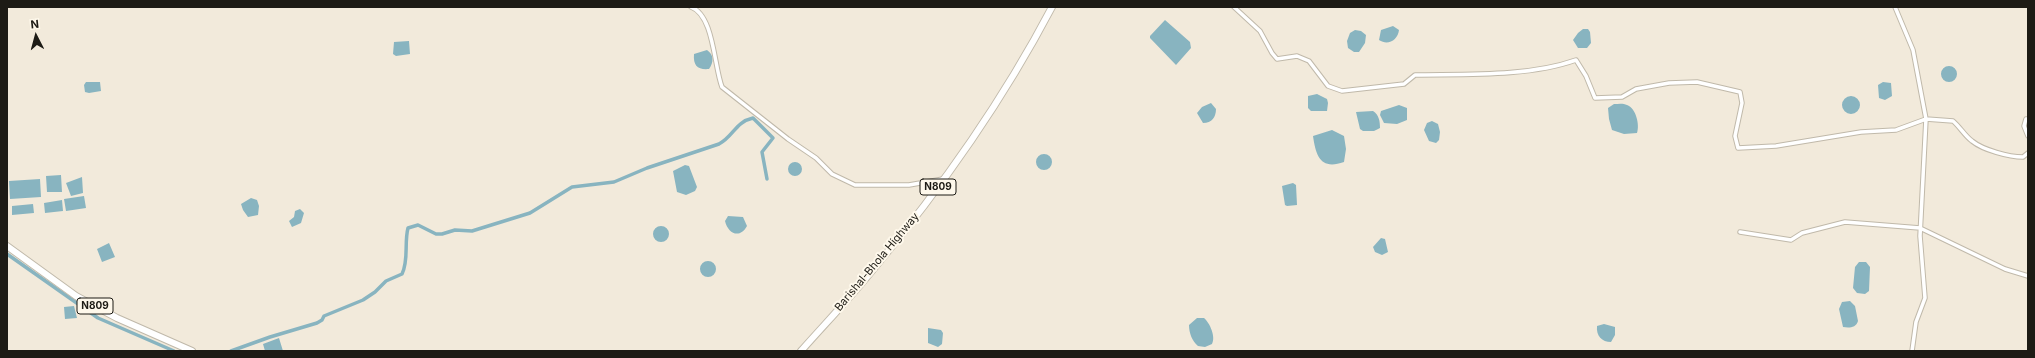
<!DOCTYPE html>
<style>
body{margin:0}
#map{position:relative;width:2035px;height:358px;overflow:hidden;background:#f2eadb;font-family:Inter,sans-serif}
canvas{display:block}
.frame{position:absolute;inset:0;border:8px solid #1d1b15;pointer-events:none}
.north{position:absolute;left:16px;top:16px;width:40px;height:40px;-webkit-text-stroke:3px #fef8eb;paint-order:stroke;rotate:354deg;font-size:11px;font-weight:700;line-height:16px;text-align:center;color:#1d1b15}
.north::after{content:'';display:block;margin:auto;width:14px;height:18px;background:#1d1b15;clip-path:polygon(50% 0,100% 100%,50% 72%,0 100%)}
</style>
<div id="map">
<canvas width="2035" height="358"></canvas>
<div class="frame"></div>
<div class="north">N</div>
</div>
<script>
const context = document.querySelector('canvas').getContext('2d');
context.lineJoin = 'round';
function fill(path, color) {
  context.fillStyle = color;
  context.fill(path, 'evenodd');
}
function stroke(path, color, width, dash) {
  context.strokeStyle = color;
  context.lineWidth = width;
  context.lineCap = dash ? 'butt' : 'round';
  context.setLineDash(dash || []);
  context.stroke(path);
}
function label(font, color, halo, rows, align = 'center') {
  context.font = font + ' Inter,sans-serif';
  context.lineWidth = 4;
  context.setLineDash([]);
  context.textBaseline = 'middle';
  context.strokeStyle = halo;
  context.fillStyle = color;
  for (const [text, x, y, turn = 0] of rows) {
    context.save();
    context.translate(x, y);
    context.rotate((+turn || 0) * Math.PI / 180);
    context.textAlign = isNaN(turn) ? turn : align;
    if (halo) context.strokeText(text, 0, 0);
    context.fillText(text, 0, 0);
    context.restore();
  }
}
fill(new Path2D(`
 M1165,20L1190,42L1191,48L1176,65L1150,38V36Z
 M1393,26L1399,30C1398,40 1388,46 1379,40L1381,30Z
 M1583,29H1588L1590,32L1591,43L1587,48H1578L1573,40L1578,33Z
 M1355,30L1361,31L1366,35L1365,43L1359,52H1354L1348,48L1347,41L1350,33Z
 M409,41L410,54L396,56L393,54L394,42Z
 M707,50C714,55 714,62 709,69C698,70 693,66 694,54Z
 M1941 74a8 8 0 1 1 16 0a8 8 0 1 1-16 0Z
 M86,82H100L101,91L89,93L85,92L84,85Z
 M1883,82L1891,83L1892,96L1885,100L1879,98L1878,85Z
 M1317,94L1327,99L1328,103L1327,111H1311L1308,108V96Z
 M1842 105a9 9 0 1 1 18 0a9 9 0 1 1-18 0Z
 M1211,103L1216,109C1216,117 1212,123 1203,123L1197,113L1202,107Z
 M1614,104C1618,104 1623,103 1627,105C1636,108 1640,125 1637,133L1624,134L1612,130L1609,119L1608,108Z
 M1399,105L1407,108V120L1397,124L1384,123L1380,115L1381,111Z
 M1373,111C1379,115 1380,121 1380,128L1374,131H1363L1360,129L1356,112Z
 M1432,121L1438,124L1440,132L1439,140L1436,143L1429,141L1424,130L1427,123Z
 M1332,130L1344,136L1346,149L1344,162C1321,170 1316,157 1313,136Z
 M1036 162a8 8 0 1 1 16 0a8 8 0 1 1-16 0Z
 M788 169a7 7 0 1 1 14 0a7 7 0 1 1-14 0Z
 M685,165L689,166L697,187L695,191L686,195L677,192L673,171Z
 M61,175L62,192H47L46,176Z
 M82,177L83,193L71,196L66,183Z
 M40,179L41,197L10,199L9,181Z
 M1293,183L1296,185L1297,205L1287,206L1285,205L1282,186Z
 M84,196L86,208L66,211L64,199Z
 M251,198L257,200L259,206L258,215L248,217L243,210L241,204Z
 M62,200L63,211L45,213L44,203Z
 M33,204L34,213L12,215V206Z
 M300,209L304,213L301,223L292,227L289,221L294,217L295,211Z
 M728,216L743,217L747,226C740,239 728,234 725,221Z
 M653 234a8 8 0 1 1 16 0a8 8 0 1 1-16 0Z
 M1381,238L1385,239L1388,252L1382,255L1375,252L1373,247Z
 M109,243L115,257L102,262L97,249Z
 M700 269a8 8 0 1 1 16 0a8 8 0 1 1-16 0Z
 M1859,262H1866L1870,267L1869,291L1865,294L1857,293L1853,288L1855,267Z
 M1850,301L1855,306L1858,321C1856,328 1849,328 1843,327L1839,309L1842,302Z
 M74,306L77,318L65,319L64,307Z
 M1197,318H1204C1210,323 1216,337 1212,344L1205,347L1198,346C1192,341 1189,333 1189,325Z
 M1604,324L1615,327V335L1611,342C1602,342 1596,336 1597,326Z
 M928,328L941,330L943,333L942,344L938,347L928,343Z
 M279,338L283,351H265L263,344Z`), '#88b4c0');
stroke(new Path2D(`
 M7,254L98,318L174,351
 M231,351L270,337L317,323L322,320L324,316L363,300L375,292L386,281L402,274C409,260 404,243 408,228L418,225L436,234H442L455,230L472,231L530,213L572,187L614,182L647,168L719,144C734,136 735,122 753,118L773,138L762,152L767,179`), '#88b4c0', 3.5);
const minor = new Path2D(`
 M691,7C714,15 714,67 722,87L788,139L816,158L832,174L855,185H909L943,179
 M1234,7L1260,31L1272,53L1277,59L1297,56L1309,61L1328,86L1342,91L1404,84L1415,75C1465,74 1528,77 1576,60L1586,76L1595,98L1622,97L1636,89L1669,83L1697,82L1740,92L1742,103L1735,136L1738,148L1776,146L1861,132L1896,130L1926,119L1953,121C1960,127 1965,136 1972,141C1983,150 2009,157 2023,157L2028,153
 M1895,7L1913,50L1926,119L1920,236L1925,298L1916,322L1912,351
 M2028,119H2026L2024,126L2028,136
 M1740,232L1791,240L1802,233L1845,222L1920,228L2005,269L2028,276`);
const trunk = new Path2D(`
 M7,246L76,296L117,318L192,351
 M801,351C824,325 849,299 871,272C940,190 1002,102 1052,7`);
stroke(minor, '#c0b9aa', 5.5);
stroke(trunk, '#c0b9aa', 8);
stroke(minor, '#fff', 3.5);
stroke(trunk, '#fff', 6);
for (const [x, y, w] of [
 [938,187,36],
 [95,306,36]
]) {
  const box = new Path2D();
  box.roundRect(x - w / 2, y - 8, w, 16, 3);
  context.fillStyle = '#fef8eb';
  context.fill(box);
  stroke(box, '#1d1b15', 1);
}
label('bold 10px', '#1d1b15', null, [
 ["N809",938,187],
 ["N809",95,306]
]);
label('11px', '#1d1b15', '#fef8eb', [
 ["Barishal-Bhola Highway",877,262,-50]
]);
</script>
